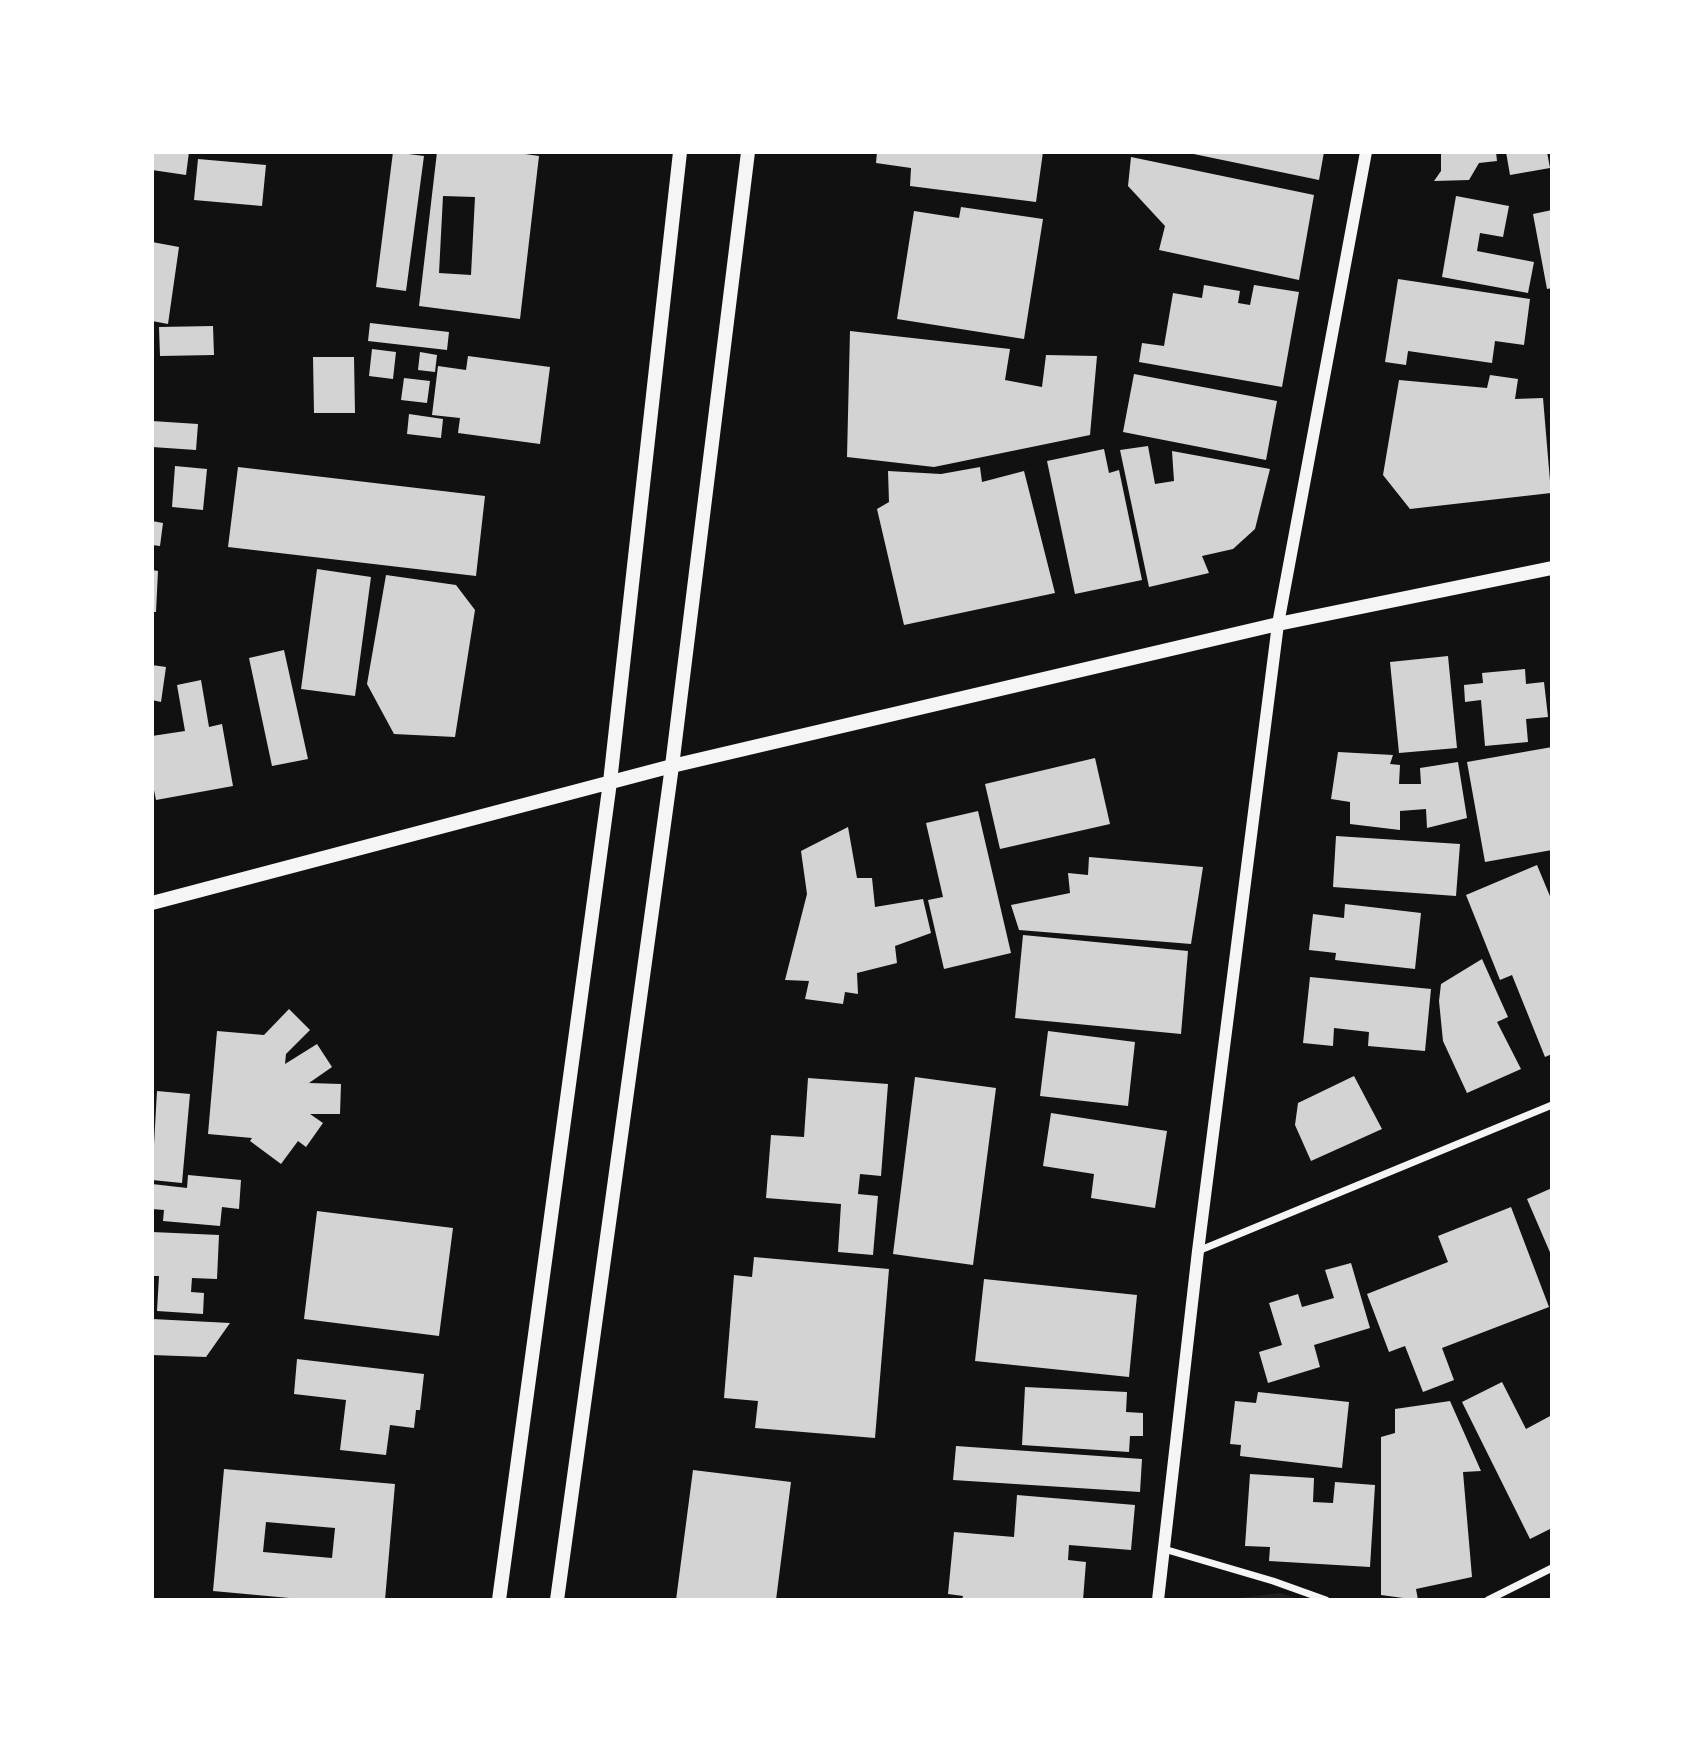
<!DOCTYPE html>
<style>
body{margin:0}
#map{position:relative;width:1704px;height:1752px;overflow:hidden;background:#111;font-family:Inter,sans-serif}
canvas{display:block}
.frame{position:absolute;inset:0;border:154px solid #fff;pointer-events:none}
</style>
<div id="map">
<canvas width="1704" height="1752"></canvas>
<div class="frame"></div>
</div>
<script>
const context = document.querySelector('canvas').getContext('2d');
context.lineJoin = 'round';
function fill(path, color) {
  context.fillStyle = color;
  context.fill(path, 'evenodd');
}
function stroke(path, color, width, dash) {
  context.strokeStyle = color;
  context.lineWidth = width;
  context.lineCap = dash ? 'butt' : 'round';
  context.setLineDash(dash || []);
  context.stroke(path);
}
fill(new Path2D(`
 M1280,1593L1301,1600H1224Z`), '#202020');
fill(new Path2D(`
 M152,152H189L186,175L152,170Z
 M393,152L424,156L406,291L376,287Z
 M437,152H511L539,156L520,319L419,306ZM443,196L475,197L471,275L439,273Z
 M877,152H1043L1036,202L910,186L911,168L876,163Z
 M1184,152H1324L1319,180Z
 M1441,152H1496L1497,161L1479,163L1469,180L1434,181L1441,171Z
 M1506,152H1547L1550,168L1510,175Z
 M1131,157L1314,195L1299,280L1159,250L1165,226L1128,186Z
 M198,159L266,165L262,206L194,200Z
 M1456,196L1509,206L1503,237L1480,233L1477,251L1534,262L1528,293L1442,277Z
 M961,207L1043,219L1024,339L897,319L914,211L959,218Z
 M1552,210V288L1547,289L1533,214Z
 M152,242L179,247L168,324L152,321Z
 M1398,279L1530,299L1524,345L1495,341L1492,363L1408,351L1406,365L1385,362Z
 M1204,285L1240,291L1238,303L1250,305L1254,285L1299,292L1282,387L1139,362L1142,343L1164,346L1173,293L1202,298Z
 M370,323L449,332L447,350L368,341Z
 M213,326L214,355L160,356L159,327Z
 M850,331L1010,349L1005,380L1042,387L1046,355L1097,356L1090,435L934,467L847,457Z
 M372,349L396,352L393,379L369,376Z
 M420,352L437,355L435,372L418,370Z
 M468,356L550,367L540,444L458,433L460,418L432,415L438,366L466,370Z
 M313,357H354L355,413H314Z
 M1134,374L1277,401L1266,460L1123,432Z
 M1490,375L1518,379L1515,399L1543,398L1551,493L1410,509L1383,475L1399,380L1487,388Z
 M404,378L430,381L427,403L401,400Z
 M409,414L443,419L441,438L407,434Z
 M152,421L198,424L196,450L152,447Z
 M1148,446L1155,484L1174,481L1172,451L1270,469L1255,529L1233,549L1202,556L1209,573L1149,587L1120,450Z
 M1104,449L1109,473L1119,470L1142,580L1075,594L1047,461Z
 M175,466L207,469L203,510L172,507Z
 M238,467L485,496L476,576L228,547Z
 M980,467L982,482L1024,471L1055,593L904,625L877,509L889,502L888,471L941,474Z
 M152,521L163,523L160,546L152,545Z
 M317,569L371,577L355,696L301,689Z
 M152,570L158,571L156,612H152Z
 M386,575L456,585L475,610L455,737L394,734L367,684Z
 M284,650L308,759L272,766L249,658Z
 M1448,656L1457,748L1399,753L1390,662Z
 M152,665L166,667L161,702L152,700Z
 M1525,669L1526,684L1544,682L1548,717L1526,719L1528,742L1485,746L1481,700L1465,702L1464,685L1483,683L1482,673Z
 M201,680L209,727L222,724L233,786L156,800L152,780V736L185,731L177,685Z
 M1552,747V850L1485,862L1467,762Z
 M1338,752L1393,755L1390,764L1400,765L1399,784H1421L1420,768L1458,762L1467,818L1427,828L1426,809L1400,811V830L1350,824V802L1331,799Z
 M1095,758L1110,824L1000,849L985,784Z
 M978,811L1011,953L944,969L928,900L943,897L926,823Z
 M848,827L857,878H872L875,907L923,899L931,933L895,946L897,963L857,973L858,994L845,992L843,1004L805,999L809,981L785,980L807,894L801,851Z
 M1336,836L1460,844L1456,896L1333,887Z
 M1089,857L1203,867L1191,944L1019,930L1011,905L1070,893L1068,873L1088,875Z
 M1537,865L1552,901V1054L1545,1057L1512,975L1500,980L1466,895Z
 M1345,904L1421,913L1415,969L1335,960L1336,953L1309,950L1313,914L1344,918Z
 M1023,935L1188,951L1181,1034L1015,1018Z
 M1482,959L1508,1017L1497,1022L1521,1069L1467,1093L1443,1041L1439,1001L1441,984Z
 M1310,977L1431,989L1425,1051L1368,1046L1369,1032L1334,1028L1333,1046L1303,1043Z
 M289,1009L310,1030L286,1054L285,1064L317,1044L332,1067L309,1083L341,1084L340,1114H310L323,1123L306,1147L298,1141L281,1164L250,1141L252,1138L208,1134L217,1031L264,1035Z
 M1048,1031L1135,1042L1128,1106L1040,1096Z
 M1354,1076L1382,1129L1311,1161L1295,1125L1298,1103Z
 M915,1077L996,1088L973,1265L893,1254Z
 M808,1078L888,1084L881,1176L860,1174L858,1194L878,1196L873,1255L838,1252L841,1204L766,1198L771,1135L804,1137Z
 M157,1091L190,1094L182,1183L152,1180Z
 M1051,1113L1167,1131L1155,1208L1091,1198L1094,1174L1043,1166Z
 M188,1175L241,1180L239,1209L222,1207L220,1226L163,1221L164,1210L152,1209V1184L187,1188Z
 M1552,1188V1257L1527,1199Z
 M1511,1207L1549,1307L1442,1348L1454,1380L1423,1392L1405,1346L1389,1352L1367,1294L1448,1262L1438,1236Z
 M317,1211L453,1228L439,1336L304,1319Z
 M152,1232L219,1235L217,1279L192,1278L191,1292L204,1293L203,1314L157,1311L159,1276H152Z
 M754,1257L889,1269L875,1438L755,1428L758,1401L724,1398L734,1275L752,1277Z
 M1351,1263L1370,1328L1314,1345L1320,1367L1268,1383L1259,1352L1282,1345L1269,1303L1298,1294L1302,1307L1334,1298L1325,1270Z
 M984,1279L1137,1295L1129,1377L975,1361Z
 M152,1319L230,1323L206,1357L152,1355Z
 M297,1359L424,1374L420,1410H416L414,1428L390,1425L386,1455L340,1450L346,1400L294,1394Z
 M1502,1382L1526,1429L1552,1415V1528L1530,1539L1462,1402Z
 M1025,1387L1127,1392L1126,1412L1143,1413V1436H1130L1129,1452L1022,1445Z
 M1258,1392L1349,1402L1342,1468L1240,1456L1241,1445L1230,1444L1235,1401L1256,1403Z
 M1450,1401L1481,1471L1463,1472L1472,1577L1416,1589L1418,1600L1381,1595V1437L1395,1433V1409Z
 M956,1446L1142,1459L1140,1492L953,1480Z
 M224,1469L395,1484L385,1600H311L213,1591ZM266,1522L335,1528L332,1558L263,1552Z
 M693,1470L791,1482L776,1600H676Z
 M1250,1474L1314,1478L1313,1502L1333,1503L1335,1482L1375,1485L1370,1567L1269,1561L1270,1547L1245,1546Z
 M1017,1495L1135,1505L1131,1550L1069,1545L1068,1560L1086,1562L1083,1600H962L963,1596L948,1594L954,1532L1014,1537Z`), '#d3d3d3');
stroke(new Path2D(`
 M1198,1251L1552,1105
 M1164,1549L1273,1581L1326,1600
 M1488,1600L1552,1568`), '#f5f5f5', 7);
stroke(new Path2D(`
 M1158,1600L1198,1251L1278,624L1366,152`), '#f5f5f5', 12);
stroke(new Path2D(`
 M152,903L672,766L1278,624L1552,568
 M499,1600L610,782L680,152
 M557,1600L672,766L748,152`), '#f5f5f5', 14);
</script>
